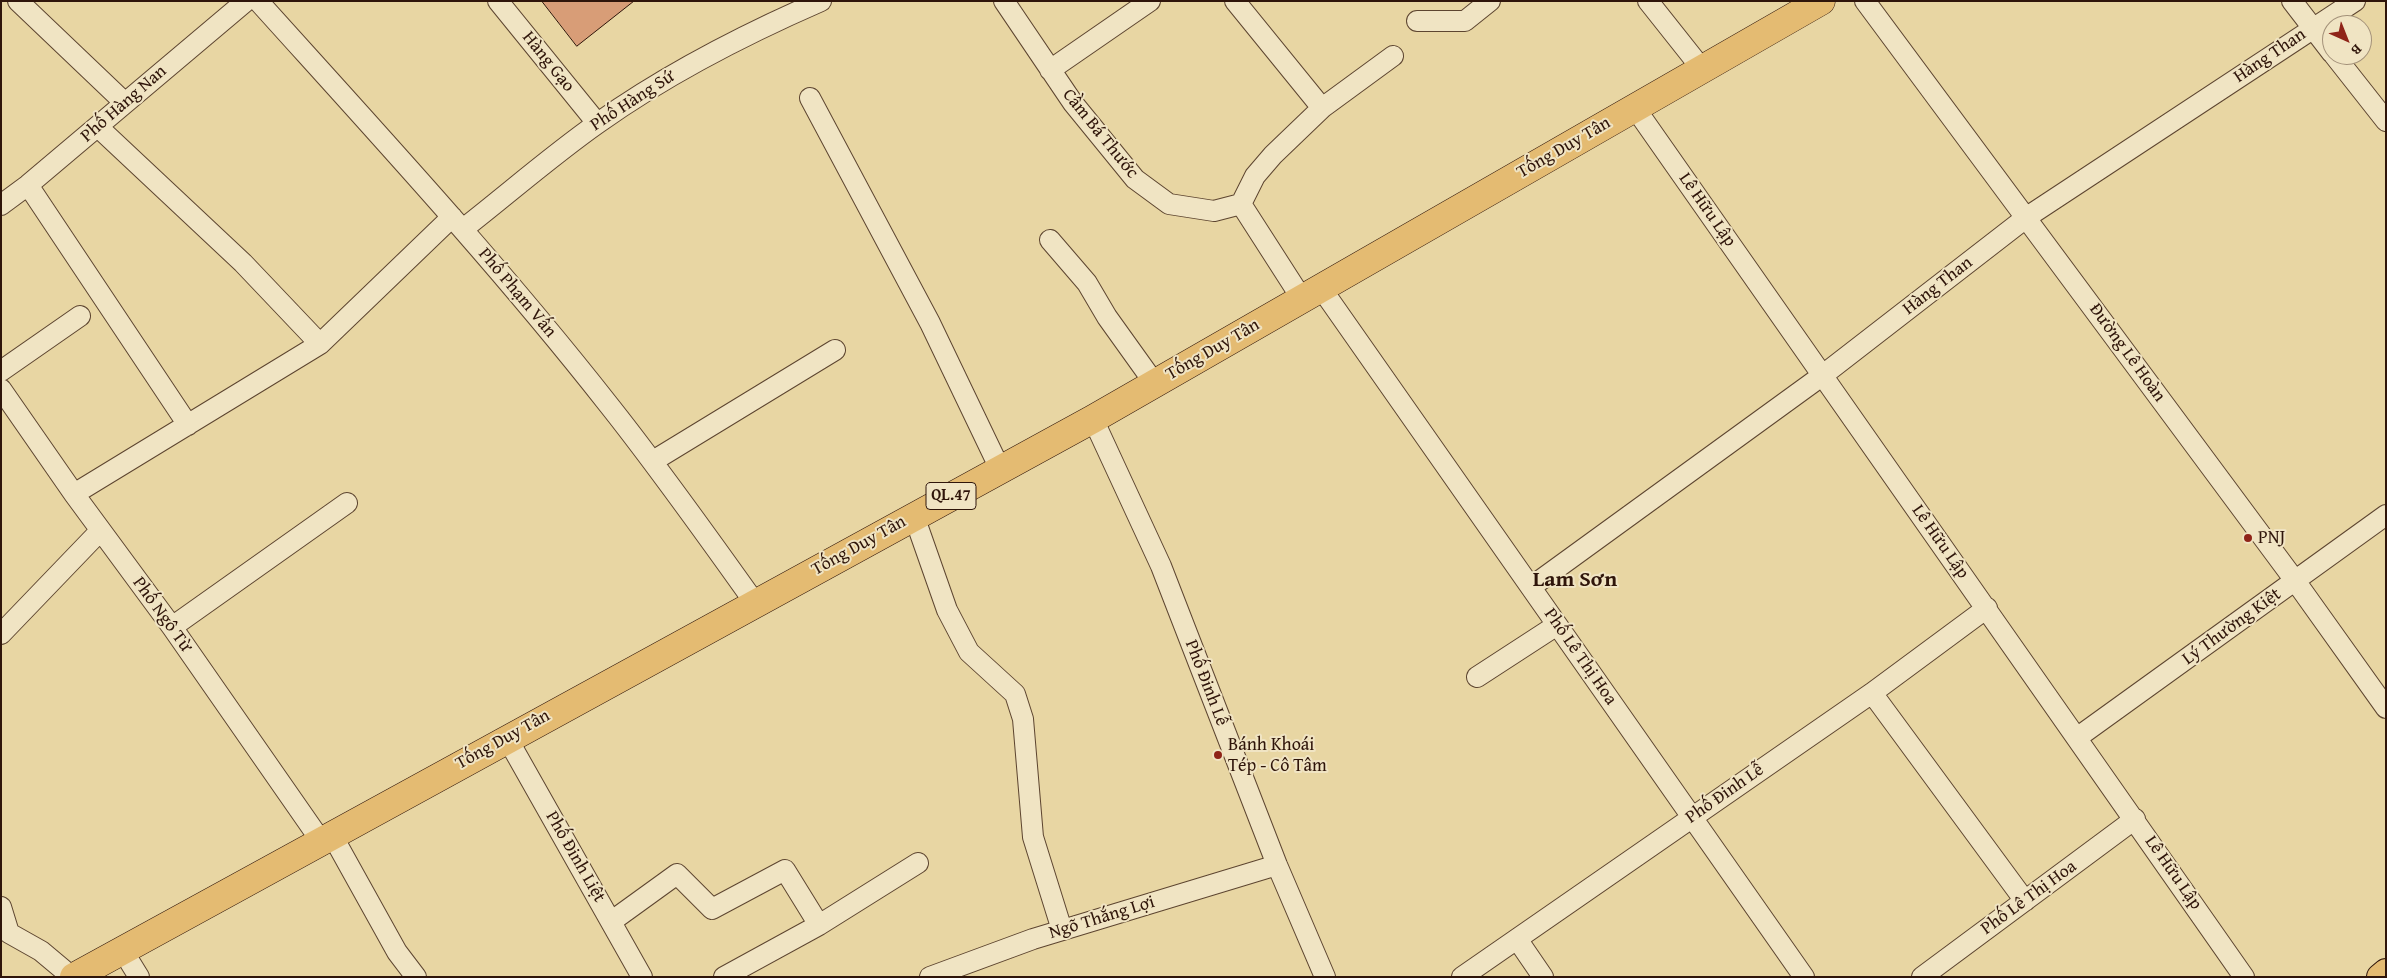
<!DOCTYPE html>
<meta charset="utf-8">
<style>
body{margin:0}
#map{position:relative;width:2387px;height:978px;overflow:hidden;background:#e8d6a3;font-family:"Gentium Book Plus",serif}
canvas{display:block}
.frame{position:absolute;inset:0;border:2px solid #2f150a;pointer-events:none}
.north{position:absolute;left:2322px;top:15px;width:50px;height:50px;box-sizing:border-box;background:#f0e4c3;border:1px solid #a39179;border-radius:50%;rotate:136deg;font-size:14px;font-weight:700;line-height:20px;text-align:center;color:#2f150a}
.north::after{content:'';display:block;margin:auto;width:18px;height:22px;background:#8f2418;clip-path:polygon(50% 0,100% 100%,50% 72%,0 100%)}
</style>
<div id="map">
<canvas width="2387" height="978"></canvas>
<div class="frame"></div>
<div class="north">B</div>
</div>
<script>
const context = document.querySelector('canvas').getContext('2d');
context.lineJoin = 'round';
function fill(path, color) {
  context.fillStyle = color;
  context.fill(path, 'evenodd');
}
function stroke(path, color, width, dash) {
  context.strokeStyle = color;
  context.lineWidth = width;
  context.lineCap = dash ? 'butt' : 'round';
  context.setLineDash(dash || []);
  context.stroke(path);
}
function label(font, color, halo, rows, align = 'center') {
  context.font = font + ' "Gentium Book Plus",serif';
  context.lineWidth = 4;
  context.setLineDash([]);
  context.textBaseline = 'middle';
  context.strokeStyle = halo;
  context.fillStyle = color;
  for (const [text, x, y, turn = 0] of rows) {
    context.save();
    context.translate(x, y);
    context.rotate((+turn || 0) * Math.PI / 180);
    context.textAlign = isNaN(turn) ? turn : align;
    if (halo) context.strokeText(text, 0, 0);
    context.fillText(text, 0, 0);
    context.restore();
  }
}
const building = new Path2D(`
 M542,1H634L577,46Z`);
fill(building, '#d89d77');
stroke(building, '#2f150a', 1);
const minor = new Path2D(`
 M18,1L125,103
 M258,1C377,133 498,264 608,404C659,468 707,536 755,603
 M498,1L597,123
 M1004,1L1073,103L1135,179L1169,204L1214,211L1241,204
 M1235,1L1322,108
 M1648,1L1702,69
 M1865,1L2296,582L2386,708
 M2292,1L2332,53
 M1417,21H1465L1490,1
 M2334,55L2386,121
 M1050,70L1150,1
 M810,98L930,323L1000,469
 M1635,108L2244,977
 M98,127L243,263L320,344
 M28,185L188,425
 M1241,204L1255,176L1273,155L1322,108L1393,56
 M1241,204L1302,299
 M1,205L28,185L246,1
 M463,229C508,194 551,156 598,123C667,74 743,35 821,1
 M1050,240L1087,283L1107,317L1155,384
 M1321,288L1804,977
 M1,371L80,316
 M1,389L74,494L172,627L321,841
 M1093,419L1161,566L1277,865L1325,977
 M653,461L835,350
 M74,494L320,344L452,217
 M914,516L947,610L969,652L1015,694L1023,719L1033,837L1062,930
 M1531,587L1823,375L2027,217L2355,1
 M172,627L347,503
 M1,634L100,531
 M1477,677L1557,625
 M1872,693L2025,901
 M2078,737L2386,515
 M507,738L642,977
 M332,835L397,952L416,977
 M1,907L9,933L41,951L72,977
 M612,921L677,874L712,909L785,870L819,925
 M1517,939L1543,977
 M123,951L139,977
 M724,977L819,925L918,863
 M930,977L1033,939L1277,865
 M1462,977L1872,693L1987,608
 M1922,977L2135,819`);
const major = new Path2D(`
 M2380,977L2386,972`);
const highway = new Path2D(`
 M74,977L1093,419L1821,1`);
stroke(minor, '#5d4530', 22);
stroke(major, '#2f150a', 28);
stroke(highway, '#2f150a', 29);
stroke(minor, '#f0e4c3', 20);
stroke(major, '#e4bb72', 26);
stroke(highway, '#e4bb72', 28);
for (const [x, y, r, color] of [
 [2248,538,5,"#8f2418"],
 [1218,755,5,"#8f2418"]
]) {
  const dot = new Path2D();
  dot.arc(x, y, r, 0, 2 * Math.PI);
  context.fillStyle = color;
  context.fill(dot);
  stroke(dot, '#f0e4c3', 2);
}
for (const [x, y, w] of [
 [951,496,50]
]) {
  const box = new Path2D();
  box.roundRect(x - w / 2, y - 13.5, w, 27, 4);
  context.fillStyle = '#f0e4c3';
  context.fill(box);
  stroke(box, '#2f150a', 1);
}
label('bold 16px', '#2f150a', null, [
 ["QL.47",951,496]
]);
label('18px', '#2f150a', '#f0e4c3', [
 ["Hàng Than",2270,56,-34],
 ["Hàng Gạo",548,62,51],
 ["Phố Hàng Sứ",633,101,-33],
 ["Phố Hàng Nan",124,104,-41],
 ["Cầm Bá Thước",1100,134,51],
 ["Tống Duy Tân",1564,148,-30],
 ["Lê Hữu Lập",1707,210,55],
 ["Hàng Than",1938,286,-38],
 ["Phố Phạm Vấn",517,293,50],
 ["Tống Duy Tân",1213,350,-30],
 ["Đường Lê Hoàn",2127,353,54],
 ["Lê Hữu Lập",1940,542,55],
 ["Tống Duy Tân",859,546,-29],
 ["Phố Ngô Từ",162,615,54],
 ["Lý Thường Kiệt",2232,627,-36],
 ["Phố Lê Thị Hoa",1580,657,55],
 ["Phố Đinh Lễ",1206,683,69],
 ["Tống Duy Tân",503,740,-29],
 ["Phố Đinh Lễ",1725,794,-35],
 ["Phố Đinh Liệt",575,857,60],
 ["Lê Hữu Lập",2173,873,55],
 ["Phố Lê Thị Hoa",2029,898,-36],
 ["Ngõ Thắng Lợi",1102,918,-17]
]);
label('18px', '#2f150a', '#f0e4c3', [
 ["PNJ",2258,538],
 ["Bánh Khoái",1228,745],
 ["Tép - Cô Tâm",1228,766]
], 'left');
label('bold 22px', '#2f150a', '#f0e4c3', [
 ["Lam Sơn",1575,580]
]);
</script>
